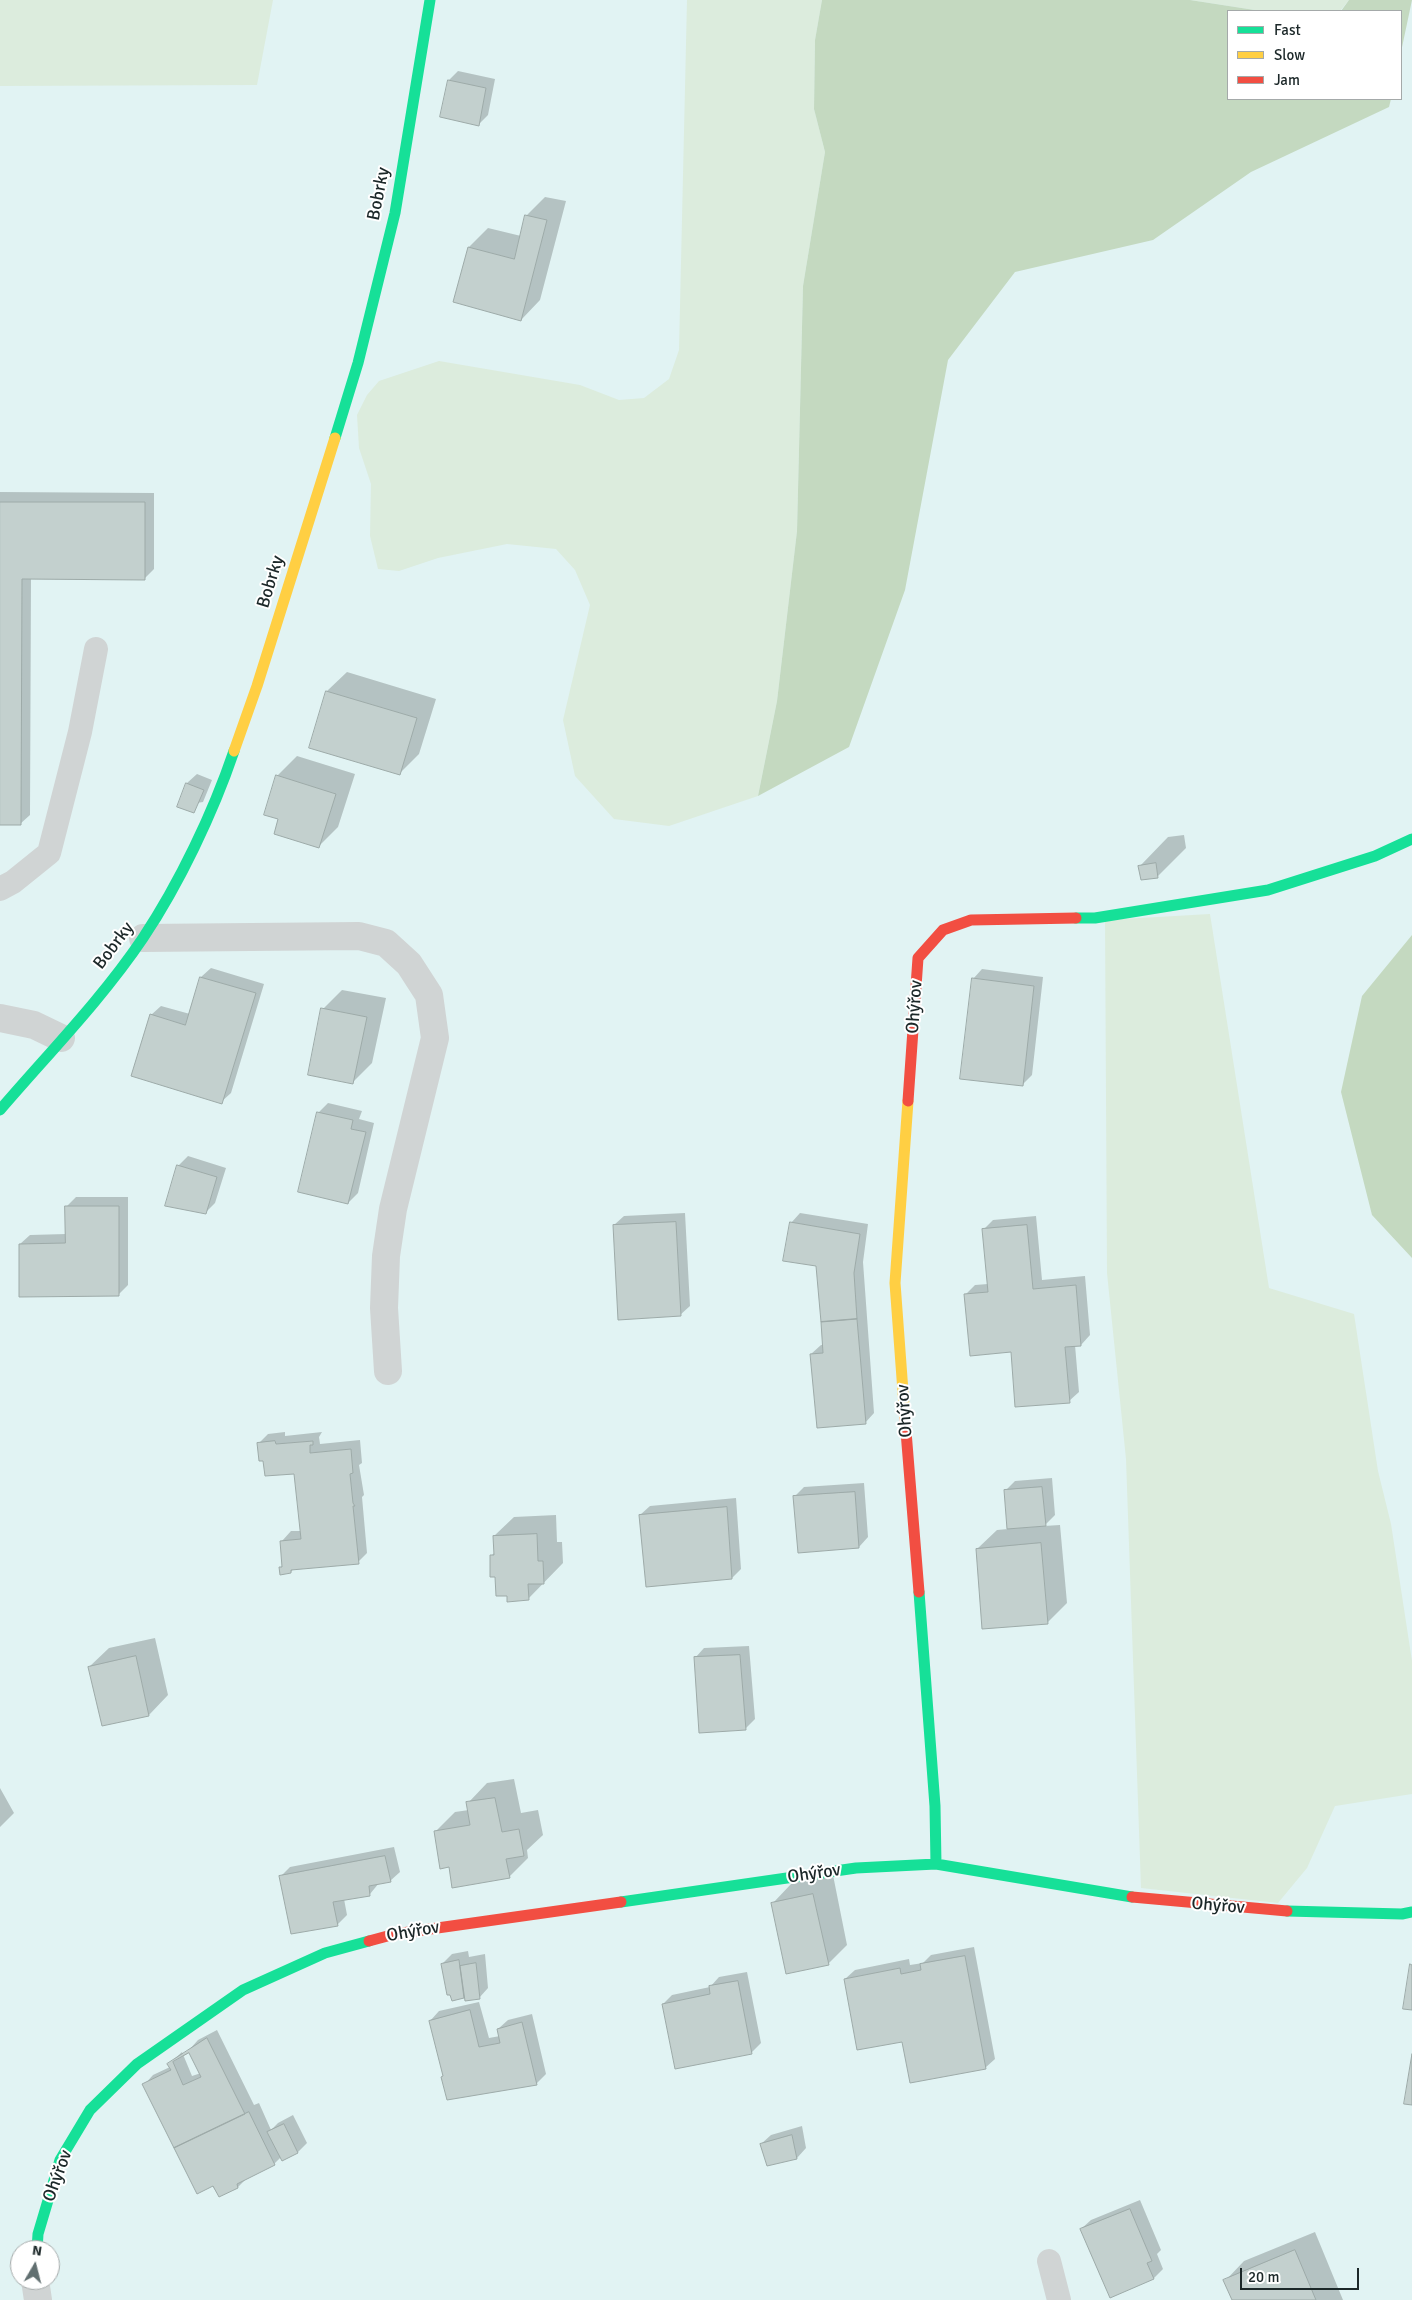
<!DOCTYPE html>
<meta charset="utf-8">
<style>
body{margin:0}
#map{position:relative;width:1412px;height:2300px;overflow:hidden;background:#e1f3f3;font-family:Signika,sans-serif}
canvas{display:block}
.legend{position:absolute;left:1227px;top:10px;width:175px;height:90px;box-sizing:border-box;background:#fff;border:1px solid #a4a9a9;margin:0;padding:6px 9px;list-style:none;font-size:15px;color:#1c2829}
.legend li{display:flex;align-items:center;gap:10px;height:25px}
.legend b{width:25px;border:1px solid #a4a9a9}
.north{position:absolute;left:10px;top:2240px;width:50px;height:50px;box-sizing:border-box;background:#fff;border:1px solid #a4a9a9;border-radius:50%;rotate:8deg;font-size:14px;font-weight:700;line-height:20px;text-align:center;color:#1c2829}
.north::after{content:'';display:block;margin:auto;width:18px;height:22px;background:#616f70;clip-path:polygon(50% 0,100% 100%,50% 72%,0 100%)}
.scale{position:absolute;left:1240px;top:2268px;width:119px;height:22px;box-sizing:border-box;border:2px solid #1c2829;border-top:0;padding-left:6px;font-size:15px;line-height:18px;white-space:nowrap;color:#1c2829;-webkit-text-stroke:4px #fff;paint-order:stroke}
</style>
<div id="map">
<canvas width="1412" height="2300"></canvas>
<ul class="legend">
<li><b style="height:6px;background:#16e098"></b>Fast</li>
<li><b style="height:6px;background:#ffcf43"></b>Slow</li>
<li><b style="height:6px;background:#f24e42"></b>Jam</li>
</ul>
<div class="north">N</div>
<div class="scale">20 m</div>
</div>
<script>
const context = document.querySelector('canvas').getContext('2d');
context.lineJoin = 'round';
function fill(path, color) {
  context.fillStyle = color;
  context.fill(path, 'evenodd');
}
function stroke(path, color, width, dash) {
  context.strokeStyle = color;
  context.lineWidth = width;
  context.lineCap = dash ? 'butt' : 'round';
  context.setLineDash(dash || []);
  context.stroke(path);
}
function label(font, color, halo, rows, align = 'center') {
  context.font = font + ' Signika,sans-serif';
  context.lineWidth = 4;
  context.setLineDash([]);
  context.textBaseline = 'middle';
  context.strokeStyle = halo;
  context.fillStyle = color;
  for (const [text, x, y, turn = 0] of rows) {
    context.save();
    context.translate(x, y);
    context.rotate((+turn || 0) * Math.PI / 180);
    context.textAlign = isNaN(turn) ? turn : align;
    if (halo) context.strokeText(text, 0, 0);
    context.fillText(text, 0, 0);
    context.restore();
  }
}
fill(new Path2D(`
 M0,0H273L257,85L0,86Z
 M687,0H822L815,40L814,109L825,152L803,286L797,531L777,701L758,796L669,826L614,819L575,776L563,720L590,605L575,570L556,549L507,544L438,558L399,571L378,569L370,536L371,484L359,448L357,415L367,395L379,381L439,361L580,385L619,400L644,398L669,379L679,350Z
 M1190,0H1349L1340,11H1261Z
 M1210,914L1269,1288L1354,1314L1378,1471L1391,1524L1412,1661V1794L1335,1806L1307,1868L1278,1903L1141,1888L1126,1459L1107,1273L1105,920Z`), '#dcecdd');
fill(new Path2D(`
 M822,0H1190L1261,11H1228V99H1391L1389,107L1251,172L1153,240L1015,272L948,360L905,590L849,747L758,796L777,701L797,531L803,286L825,152L814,109L815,40Z
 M1349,0H1412L1401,52V11H1341Z
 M1412,935V1258L1372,1215L1341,1092L1362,996Z`), '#c4d9c0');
fill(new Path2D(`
 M458,71L495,79L488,115L478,125L449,80Z
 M545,197L566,201L540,300L521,320L469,247L488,228L521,236L526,216Z
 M0,492L154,493V569L144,579L31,578L30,815L20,824H0Z
 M347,672L436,699L419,754L399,774L327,691Z
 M297,756L355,774L338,827L319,846L280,819L277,776Z
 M197,774L212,780L203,802L178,806L187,783Z
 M1184,835L1186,848L1157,877L1140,866L1168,837Z
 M211,968L264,984L231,1093L221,1102L151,1015L161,1006L190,1014L201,977Z
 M982,969L1043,977L1032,1075L1022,1085L973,979Z
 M342,990L386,998L372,1063L352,1083L323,1009Z
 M328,1103L362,1111L359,1119L374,1123L358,1193L348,1203L318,1113Z
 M188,1156L226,1168L215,1203L206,1212L178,1166Z
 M76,1197H128V1285L118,1295L20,1244L30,1235L66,1234V1207Z
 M685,1213L690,1306L680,1315L614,1225L624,1216Z
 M800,1213L868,1224L863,1262L874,1413L865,1423L811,1354L821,1345H824L817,1265L791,1223Z
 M1036,1216L1042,1280L1085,1276L1090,1335L1081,1345H1075L1079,1392L1069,1401L1012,1351L966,1294L975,1285L988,1284L984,1229L993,1220Z
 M285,1432V1436L322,1432L319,1437L320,1444L360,1440L362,1463L359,1465L364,1495L362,1497L367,1553L358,1562L294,1568L291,1572L280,1568L283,1565L282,1541L291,1531H301L296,1472L264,1460L258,1444L268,1434Z
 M1052,1478L1055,1515L1044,1526L1060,1525L1067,1603L1047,1623L977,1549L997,1530L1008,1529L1005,1491L1015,1481Z
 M864,1483L868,1537L859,1547L794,1497L804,1487Z
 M736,1498L741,1569L732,1578L640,1515L650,1506Z
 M556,1515L557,1542H562L563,1563L528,1599L508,1594L496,1575L491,1556L495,1552L494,1536L514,1517Z
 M155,1638L168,1695L149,1715L89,1667L109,1648Z
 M749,1646L755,1719L745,1729L695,1658L704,1648Z
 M514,1779L521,1813L538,1810L543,1835L527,1850L528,1858L509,1877L450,1866L435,1832L455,1812L469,1810L468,1803L487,1783Z
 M0,1788L14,1813L0,1827Z
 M394,1847L400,1872L390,1881L379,1883L370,1894L344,1899L347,1915L337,1925L281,1876L290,1867Z
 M833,1875L847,1945L828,1964L773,1903L792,1883Z
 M974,1947L995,2059L985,2068L903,2040L845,1979L855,1970L909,1959L910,1965L923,1963L931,1955Z
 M468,1951L469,1957L485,1954L488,1988L479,1998L465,1997L453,2000L442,1964L452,1954Z
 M747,1972L761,2043L751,2053L663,2004L672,1995L710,1987L719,1977Z
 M479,2002L489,2038L500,2036L498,2029L508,2020L532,2014L546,2074L536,2084L444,2075L430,2021L439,2011Z
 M217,2030L254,2105L259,2103L271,2130L278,2123L293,2115L307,2143L298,2152L283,2159L281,2157L274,2164L248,2177L238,2187L219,2196L144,2085L153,2075L170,2067L169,2064L182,2052L192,2076L201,2073L189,2050L198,2040Z
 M802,2126L806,2148L797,2158L768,2165L761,2144L771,2135Z
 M1140,2200L1161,2250L1157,2254L1163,2269L1154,2278L1102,2280L1081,2229L1091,2220Z
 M1315,2232L1343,2300H1233L1225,2281L1244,2261Z`), '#0003');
const building = new Path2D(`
 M448,80L486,88L479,126L440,117Z
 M525,215L547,220L521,321L453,302L468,247L514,259Z
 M0,502H145V580L22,579L21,825H0Z
 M326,691L417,718L400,775L309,748Z
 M276,775L336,794L319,848L274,834L278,819L264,815Z
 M186,783L204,790L194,813L177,807Z
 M1156,863L1158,878L1141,880L1138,866Z
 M200,977L256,993L222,1104L131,1076L150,1014L185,1025Z
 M972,978L1034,986L1023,1086L960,1079Z
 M321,1008L367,1017L353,1084L308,1075Z
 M317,1112L353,1120L351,1129L366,1132L348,1204L298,1192Z
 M177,1165L217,1177L206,1214L165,1206Z
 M65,1206H119V1296L19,1297V1244L65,1243Z
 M676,1222L681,1316L618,1320L613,1225Z
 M790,1222L860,1234L854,1273L857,1319L821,1322L816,1266L783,1261Z
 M1027,1225L1033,1289L1076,1285L1081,1346L1065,1347L1070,1403L1015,1407L1011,1352L970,1356L964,1294L988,1292L982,1229Z
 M857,1319L866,1424L817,1428L810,1354L823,1353L821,1322Z
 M275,1441L276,1444L313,1441V1445H310V1453L351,1449L353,1473L350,1474L353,1503L355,1506H353L359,1564L291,1570V1573L280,1575L279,1567H282L280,1541L301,1539L294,1474L265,1476L263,1461H259L257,1443Z
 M1042,1487L1046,1526L1007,1529L1004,1490Z
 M855,1492L859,1548L798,1553L793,1496Z
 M727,1507L732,1579L646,1587L639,1515Z
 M537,1534L538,1561H543L544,1584H528L529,1600L507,1602V1596H496L495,1577H490V1555H494L493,1536Z
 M1041,1543L1048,1624L982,1629L976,1549Z
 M740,1655L746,1730L699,1733L694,1657Z
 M136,1656L149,1716L102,1726L88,1667Z
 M495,1798L502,1832L519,1829L524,1856L506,1859L510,1878L452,1888L449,1867L440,1869L434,1831L470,1825L466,1802Z
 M385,1856L391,1882L369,1886L370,1896L333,1902L338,1926L291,1934L279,1876Z
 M813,1894L829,1965L786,1974L771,1903Z
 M965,1956L986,2069L910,2083L902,2042L857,2050L844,1979L900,1968L901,1974L921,1970L920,1964Z
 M459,1960L464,1998L452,2001L450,1995H447L441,1964Z
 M476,1963L480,1999L465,2001L460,1966Z
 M1410,1964L1412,1965V2010L1403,2009Z
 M738,1981L752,2054L675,2069L662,2004L710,1994L709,1986Z
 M470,2010L479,2047L500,2043L497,2029L522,2022L537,2085L447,2100L441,2077L443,2076L429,2021Z
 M207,2038L245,2114L174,2148L142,2084L171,2070L167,2064ZM189,2053L201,2077L183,2085L173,2062Z
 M1412,2054V2105L1404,2104Z
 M249,2112L275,2165L237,2184L238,2188L219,2197L213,2186L197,2194L174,2148Z
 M284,2124L298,2153L282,2161L267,2132Z
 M792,2135L797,2159L767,2166L760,2144Z
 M1130,2209L1152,2261L1147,2263L1154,2279L1110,2298L1080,2229Z
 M1295,2250L1316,2300H1232L1223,2280Z`);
fill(building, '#c3d0ce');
stroke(building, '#9daaa8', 1);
stroke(new Path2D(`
 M0,889L13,882L49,853L80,732L96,649
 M1049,2261L1059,2300`), '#d0d4d4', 24);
stroke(new Path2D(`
 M143,938L359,936L386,943L409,964L429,995L435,1038L393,1209L386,1256L384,1308L388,1371
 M0,1018L34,1025L61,1038
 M35,2280L38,2300`), '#d0d4d4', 28);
stroke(new Path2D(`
 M335,438L358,363L395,213L430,0
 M1076,918H1095L1268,890L1375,856L1412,839
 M0,1110C48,1054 102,999 143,938C179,884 213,813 234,751
 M919,1592L935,1806L936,1864
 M621,1902L856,1868L936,1864L1132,1897
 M1287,1911L1402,1914L1412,1912
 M37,2250L38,2234L60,2160L90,2110L137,2064L243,1990L325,1953L369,1941`), '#16e098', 11);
stroke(new Path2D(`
 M234,751L257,686L335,438
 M905,1419L895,1283L908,1101`), '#ffcf43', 11);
stroke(new Path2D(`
 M908,1101L918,958L943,930L971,920L1076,918
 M905,1419L919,1592
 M1132,1897L1287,1911
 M369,1941L395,1934L621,1902`), '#f24e42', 11);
label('18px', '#1c2829', '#fff', [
 ["Bobrky",379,194,-79],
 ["Bobrky",271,582,-73],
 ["Bobrky",114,946,-53],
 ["Ohýřov",915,1007,-86],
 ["Ohýřov",905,1411,-94],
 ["Ohýřov",814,1874,-8],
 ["Ohýřov",1218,1906,5],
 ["Ohýřov",413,1932,-10],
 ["Ohýřov",58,2176,-70]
]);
</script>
